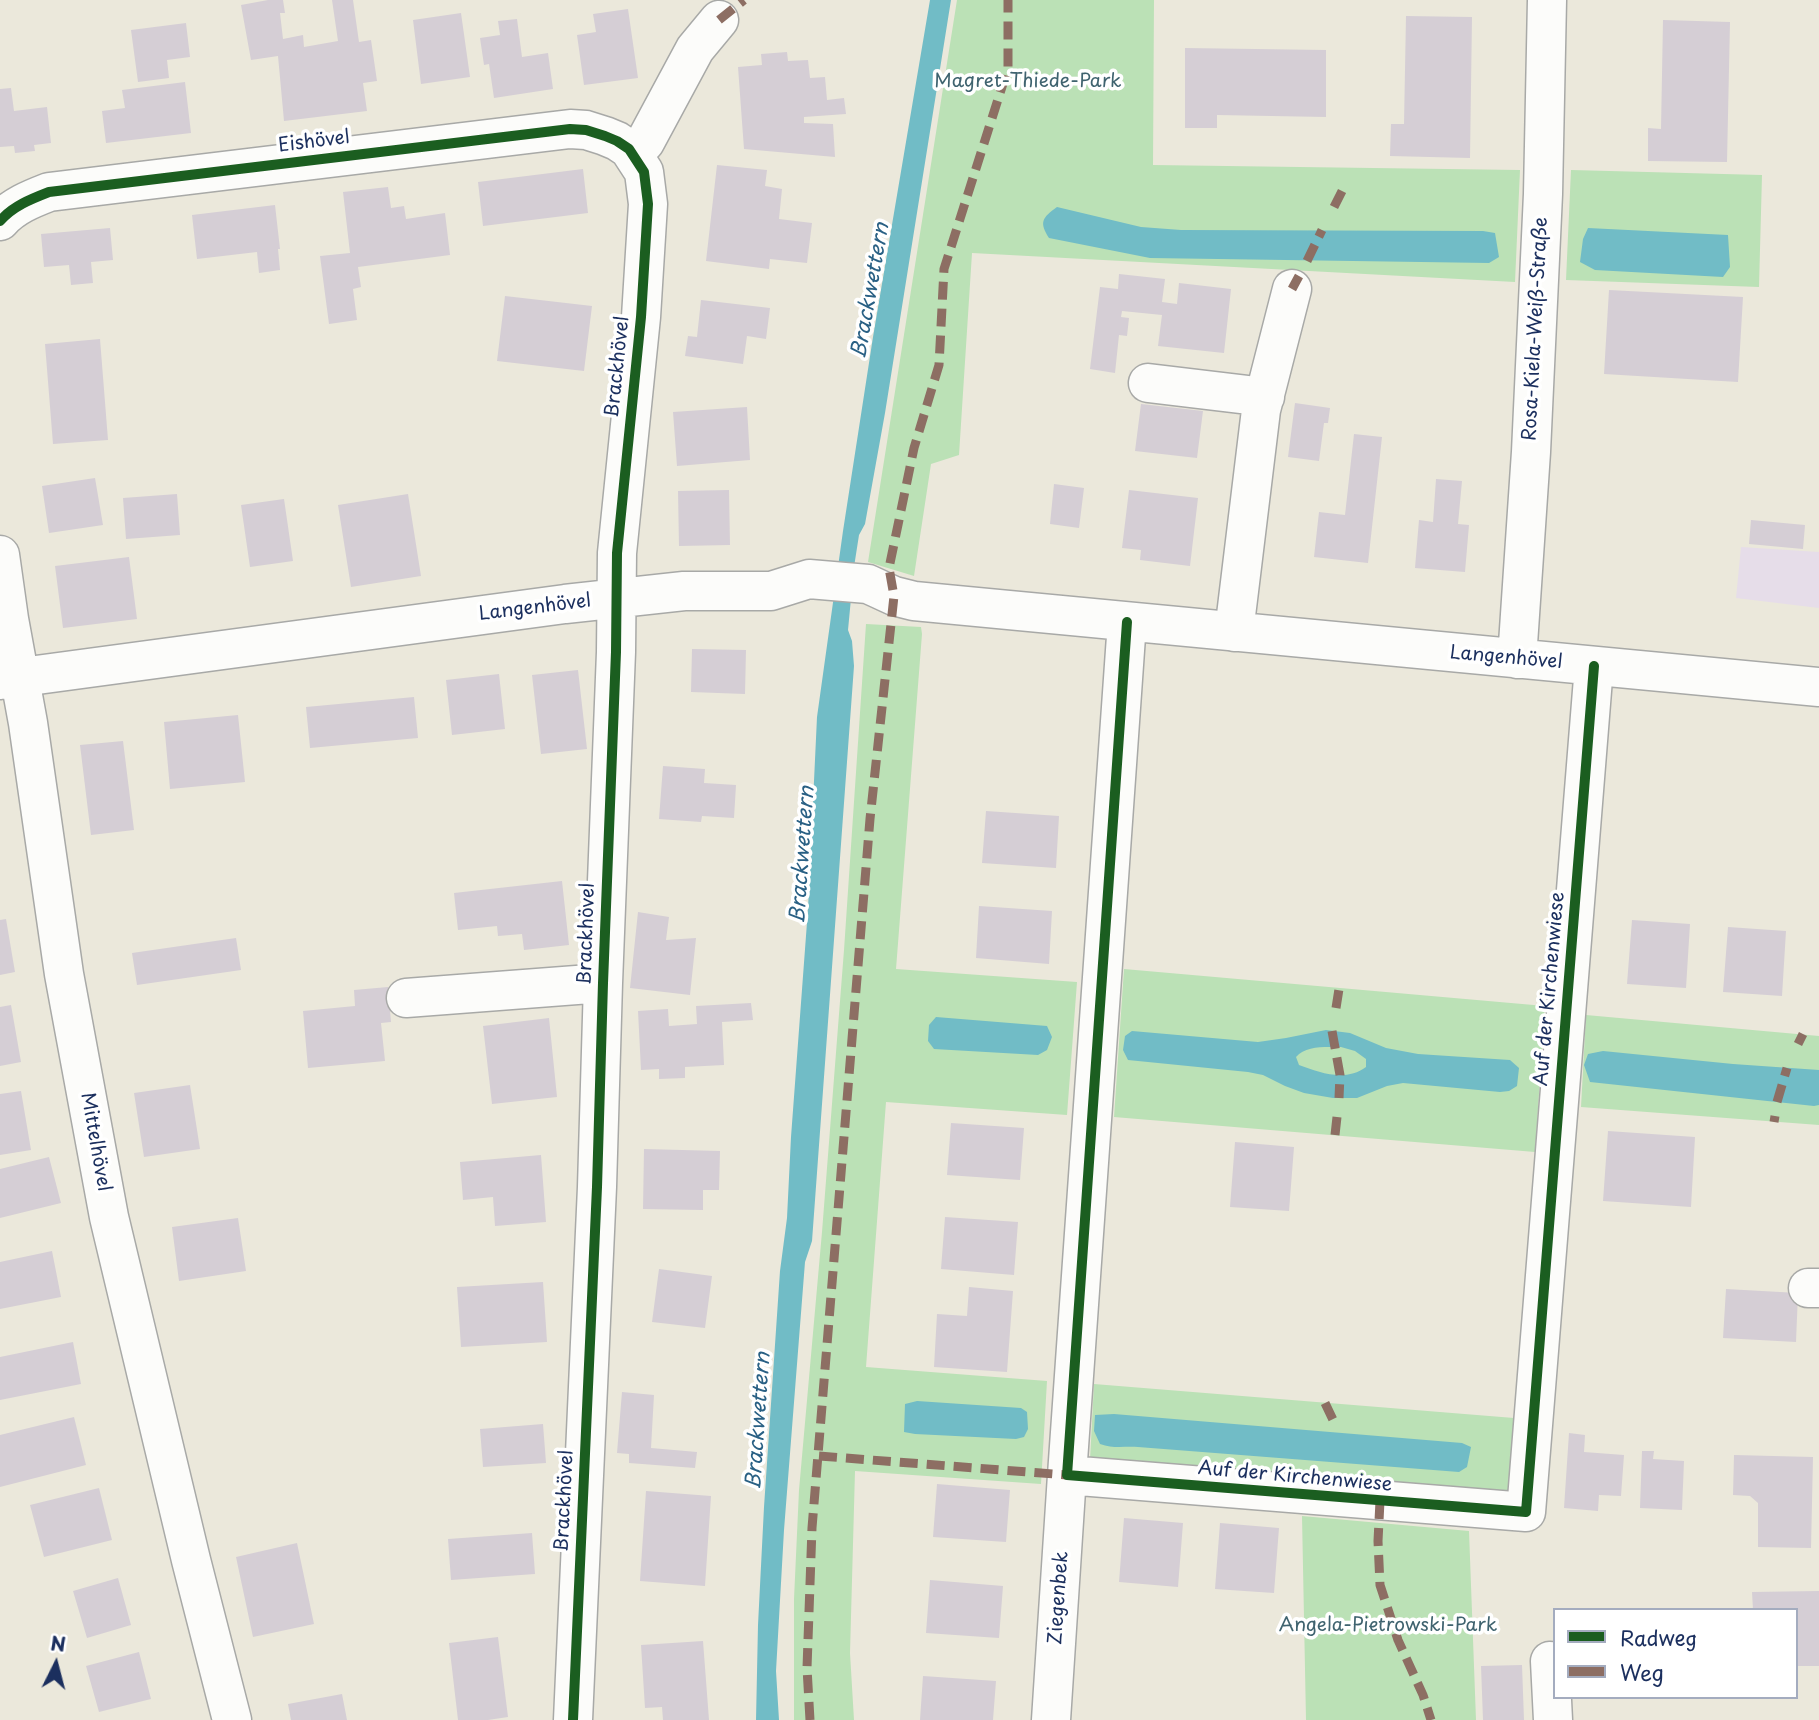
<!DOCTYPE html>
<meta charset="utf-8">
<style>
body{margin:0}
#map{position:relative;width:1819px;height:1720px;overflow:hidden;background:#ebe8db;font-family:"Playpen Sans",sans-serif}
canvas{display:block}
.legend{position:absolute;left:1553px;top:1608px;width:245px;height:91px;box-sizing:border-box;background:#fff;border:2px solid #a4acbf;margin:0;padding:9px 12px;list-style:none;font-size:21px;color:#1b2f5e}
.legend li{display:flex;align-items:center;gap:14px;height:35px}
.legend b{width:35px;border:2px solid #a4acbf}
.north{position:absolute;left:21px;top:1629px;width:70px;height:70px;-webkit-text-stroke:5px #fff;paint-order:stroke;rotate:6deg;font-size:19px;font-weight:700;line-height:28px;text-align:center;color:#1b2f5e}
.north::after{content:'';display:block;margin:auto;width:24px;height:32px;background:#1b2f5e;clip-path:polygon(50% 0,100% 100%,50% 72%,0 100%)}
</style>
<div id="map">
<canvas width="1819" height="1720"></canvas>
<ul class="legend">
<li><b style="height:9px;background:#1b5e20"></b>Radweg</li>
<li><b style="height:9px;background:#8d6e63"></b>Weg</li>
</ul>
<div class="north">N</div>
</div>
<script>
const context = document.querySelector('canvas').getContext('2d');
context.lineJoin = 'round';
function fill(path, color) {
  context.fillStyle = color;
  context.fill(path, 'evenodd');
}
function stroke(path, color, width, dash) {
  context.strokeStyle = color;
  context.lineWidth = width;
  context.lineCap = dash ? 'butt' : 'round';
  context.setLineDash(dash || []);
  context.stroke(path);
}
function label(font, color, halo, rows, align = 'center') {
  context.font = font + ' "Playpen Sans",sans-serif';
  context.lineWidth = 7;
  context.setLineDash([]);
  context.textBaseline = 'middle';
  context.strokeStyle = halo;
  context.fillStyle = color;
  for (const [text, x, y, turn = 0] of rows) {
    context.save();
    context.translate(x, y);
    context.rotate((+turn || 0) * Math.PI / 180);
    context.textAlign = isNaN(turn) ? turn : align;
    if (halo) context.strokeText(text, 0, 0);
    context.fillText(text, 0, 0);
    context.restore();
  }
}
fill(new Path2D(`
 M1741,547L1819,552V608L1736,598Z`), '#e6dde9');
fill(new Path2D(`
 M957,0H1154L1153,165L1520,170L1515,282L972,253L959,455L931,464L914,576L868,562Z
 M1571,170L1762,175L1759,287L1566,280Z
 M866,624L921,627L922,634L896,969L1077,982L1067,1115L886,1102L866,1367L1047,1381L1041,1484L855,1471L850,1653L854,1720H794V1599L799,1490L822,1232L844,950Z
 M1124,969L1545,1006L1535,1152L1114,1117Z
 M1586,1015L1819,1036V1125L1581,1107Z
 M1094,1384L1514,1418L1508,1493L1090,1460Z
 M1302,1516L1469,1531L1476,1720H1306Z`), '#bbe1b6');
fill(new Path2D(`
 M930,0H951L885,413L865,524L859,535L854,567L848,630L852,641L854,666L812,1241L805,1262L784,1530L776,1671L779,1720H756L758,1625L764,1507L780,1271L787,1218L791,1137L808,909L817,717L843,531L873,337Z
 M1057,207L1141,227L1181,230L1483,231L1495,233L1499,257L1489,263L1150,258L1049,238C1039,222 1042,218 1057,207Z
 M1588,228L1728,235L1730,267L1723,277L1595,270L1580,262L1583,239Z
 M936,1017L1047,1026L1052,1037L1047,1050L1038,1055L934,1049L928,1041L929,1025Z
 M1326,1030L1350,1033L1386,1048L1418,1054L1510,1060L1519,1068L1517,1086L1509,1091L1500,1092L1403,1083L1387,1086L1357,1098H1333L1304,1093L1285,1086L1263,1075L1248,1072L1128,1060L1123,1050L1125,1036L1132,1031L1258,1042L1286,1038ZM1341,1047L1355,1051L1366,1059V1067C1346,1082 1320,1073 1299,1065L1296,1057C1306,1045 1326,1047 1341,1047Z
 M1603,1051L1733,1064L1819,1070V1105L1814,1106L1590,1082L1584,1065L1588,1054Z
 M917,1401L1021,1408L1027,1412L1028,1429L1024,1437L1016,1439L915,1434L904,1432L905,1404Z
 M1114,1414L1462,1443L1471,1447L1467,1467L1459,1472L1138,1447C1124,1446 1114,1449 1100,1444L1094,1431L1095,1415Z`), '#71bcc6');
fill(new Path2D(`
 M268,0H283L285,13H280L283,39L303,35L304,47L338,41L332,0H353L359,42L371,40L377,81L363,83L367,111L284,121L278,56L251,60L241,5Z
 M628,9L638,78L584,85L577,35L596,32L593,14Z
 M461,13L470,77L421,84L413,20Z
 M1406,16L1472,17L1470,158L1390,156L1391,124H1404Z
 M517,19L522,57L548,53L553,89L494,98L489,64L484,65L480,38L500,35L498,21Z
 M1663,20L1730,22L1727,162L1648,161V128L1661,129Z
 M186,23L190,57L167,60L169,78L138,82L131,30Z
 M1185,48L1326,50V117L1217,115V128H1185Z
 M787,52L788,61L808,60L810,78L825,77L827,100L844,98L846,114L804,117V123L833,124L835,157L744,149L738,67L762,65L761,54Z
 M185,82L191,133L106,143L102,111L125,108L122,90Z
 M11,88L14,111L47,107L51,143L34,145L35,151L15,153L14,146L0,147V89Z
 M717,165L767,170L765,186L782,189L779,219L812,223L807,263L770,259L769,269L706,261Z
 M583,169L588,213L483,226L478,182Z
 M388,187L391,208L404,206L406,219L445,213L450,255L358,267L361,287L353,289L357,320L329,324L320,256L350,253L343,192Z
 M275,205L280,249H278L280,270L259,273L257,252L197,259L192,215Z
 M110,228L113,260L91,262L93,283L71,285L69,265L44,267L41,234Z
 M1119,274L1165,279L1162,302L1177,304L1179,283L1231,289L1224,353L1158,346L1162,315L1122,311L1121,317L1129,318L1127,336L1119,335L1115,373L1090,369L1100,287L1118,289Z
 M1609,290L1743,297L1738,382L1604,374Z
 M505,296L592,306L584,371L497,361Z
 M701,300L770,308L766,339L747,336L743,364L685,356L688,336L697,337Z
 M100,339L108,440L53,444L45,344Z
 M1295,403L1330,408L1328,423H1324L1319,461L1288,457Z
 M1141,404L1203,411L1197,458L1135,451Z
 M747,407L750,460L677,466L673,412Z
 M1354,434L1382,437L1368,563L1314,557L1319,512L1345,515Z
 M95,478L103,525L49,533L42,486Z
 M1436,479L1462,481L1458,524L1469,525L1465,572L1415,568L1419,520L1433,522Z
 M1054,484L1084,488L1079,528L1050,524Z
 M729,490L730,545L679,546L678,491Z
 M1129,490L1198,498L1190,566L1140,560L1141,550L1122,548Z
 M177,494L180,535L126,539L123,498Z
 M408,494L421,576L351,587L338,505Z
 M284,499L293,561L250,567L241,505Z
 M1751,520L1805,525L1803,549L1749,544Z
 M129,557L137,619L63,628L55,566Z
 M692,649L746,650L745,694L691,692Z
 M578,670L587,749L541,754L532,675Z
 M499,674L505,729L452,735L446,680Z
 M414,697L418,738L310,748L306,707Z
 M238,715L245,782L170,789L164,722Z
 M123,741L134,830L91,835L80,745Z
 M663,766L705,769L704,783L736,785L734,818L702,816L701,822L659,819Z
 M986,811L1059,816L1056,868L982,863Z
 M562,881L569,945L524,950L522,934L498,936L497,926L458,930L454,893Z
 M979,906L1052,911L1049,964L976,958Z
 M638,912L669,917L666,940L696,938L690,995L630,988Z
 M6,919L15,972L0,975V920Z
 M1632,920L1690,924L1686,988L1627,984Z
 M1728,927L1786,931L1782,996L1723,992Z
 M236,938L241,970L137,985L132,953Z
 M388,987L391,1022L381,1023L385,1061L308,1068L303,1011L355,1006L354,990Z
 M751,1003L753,1020L722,1022L724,1065L685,1067V1078L659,1079V1069L641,1070L638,1011L668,1009L669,1026L697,1024L696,1006Z
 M11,1005L21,1062L0,1066V1007Z
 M549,1018L557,1097L492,1104L483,1026Z
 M190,1085L200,1149L144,1157L134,1093Z
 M21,1091L31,1150L0,1155V1094Z
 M951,1123L1024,1128L1020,1180L947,1175Z
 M1608,1131L1695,1137L1691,1207L1603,1201Z
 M1235,1142L1294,1147L1289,1211L1230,1207Z
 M644,1149L720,1151L719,1190H703V1210L643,1209Z
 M541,1155L546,1222L495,1226L493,1197L463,1200L460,1162Z
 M49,1157L61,1203L0,1218V1169Z
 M945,1217L1018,1222L1014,1275L941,1269Z
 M238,1218L246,1271L179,1281L172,1227Z
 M52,1251L61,1297L0,1309V1262Z
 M659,1269L712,1276L705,1328L652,1322Z
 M543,1282L547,1342L461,1347L457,1287Z
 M969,1287L1013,1291L1007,1372L934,1367L937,1314L967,1316Z
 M1726,1289L1798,1293L1796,1342L1723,1338Z
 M73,1342L81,1384L0,1400V1357Z
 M622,1392L654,1395L651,1448L697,1452L695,1468L629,1463V1454L617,1453Z
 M74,1417L86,1465L0,1487V1435Z
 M543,1424L546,1463L483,1467L480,1429Z
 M1569,1433L1585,1435L1584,1452L1624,1455L1621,1496L1599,1495L1598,1511L1564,1508Z
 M1642,1451H1654L1653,1459L1684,1461L1682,1510L1640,1508Z
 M1734,1455L1813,1457L1811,1548L1758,1547V1503L1750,1496L1733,1495Z
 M937,1484L1010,1490L1006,1542L933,1537Z
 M99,1488L112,1540L44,1557L30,1505Z
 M646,1491L711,1496L705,1586L640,1581Z
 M1124,1518L1183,1523L1178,1587L1119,1582Z
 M1220,1523L1279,1528L1274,1593L1215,1589Z
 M532,1533L535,1574L451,1580L448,1539Z
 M297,1543L314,1624L253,1637L236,1557Z
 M118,1578L131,1625L87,1638L73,1591Z
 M930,1580L1003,1586L999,1638L926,1633Z
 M1819,1591V1666H1796V1610H1753L1752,1592Z
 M498,1637L508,1717L488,1720H458L449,1643Z
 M703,1641L709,1720H663L662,1707L645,1708L641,1645Z
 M139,1652L151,1699L99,1712L86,1666Z
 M1522,1665L1524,1720H1483L1481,1666Z
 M923,1676L996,1681L993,1720H920Z
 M342,1694L347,1720H291L288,1704Z`), '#d5ced5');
const minor = new Path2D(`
 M633,154L645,142L695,49L719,20
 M0,221C13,206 31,199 49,192L570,129L586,130L605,136L617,141L629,149L644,172L648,204L641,317L617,553L616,652L603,983L597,1187L573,1720
 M1148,383L1265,397
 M0,555L9,619L28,723L64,974L109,1217L191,1560L232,1720
 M1127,622L1067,1475L1526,1512L1594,666
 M1234,632L1261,410L1292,289
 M1517,659L1531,452L1543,194L1547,0
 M0,680L565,604L684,591H771L809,579L868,584L894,596L914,601L1819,687
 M406,998L603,983
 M1808,1288H1819
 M1550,1661L1553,1720
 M1051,1720L1067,1475`);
stroke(minor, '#a8a9a7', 41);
stroke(minor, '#fcfcfa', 38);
stroke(new Path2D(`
 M719,20L744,0
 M1334,207L1343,189
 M1307,261L1322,230
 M1292,289L1299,276
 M1336,1008L1339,989
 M1332,1031L1340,1075L1339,1098
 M1798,1044L1803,1034
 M1777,1102L1787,1068
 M1774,1122L1775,1116
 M1335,1135L1337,1117
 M1325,1403L1335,1424
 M819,1456L1067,1475
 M1380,1501L1378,1541L1380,1585L1398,1640L1423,1695L1431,1720
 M810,1720L807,1668L812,1528L870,819L894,596L889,568L914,448L939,365L944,269L1008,68V0`), '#8d6e63', 9, [18, 9]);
stroke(new Path2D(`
 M0,221C13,206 31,199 49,192L570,129L586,130L605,136L617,141L629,149L644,172L648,204L641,317L617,553L616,652L603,983L597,1187L573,1720
 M1127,622L1067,1475L1526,1512L1594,666`), '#1b5e20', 10);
label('19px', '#3f636f', '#fff', [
 ["Magret-Thiede-Park",1028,82],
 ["Angela-Pietrowski-Park",1388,1626]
]);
label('19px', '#1b2f5e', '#fff', [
 ["Eishövel",314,142,-7],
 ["Rosa-Kiela-Weiß-Straße",1536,329,-87],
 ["Brackhövel",618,367,-84],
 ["Langenhövel",535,608,-7],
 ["Langenhövel",1506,658,5],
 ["Brackhövel",587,934,-88],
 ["Auf der Kirchenwiese",1550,989,-85],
 ["Mittelhövel",95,1142,80],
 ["Auf der Kirchenwiese",1295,1477,5],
 ["Brackhövel",565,1501,-87],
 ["Ziegenbek",1059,1598,-86]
]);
label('italic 21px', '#296084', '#fff', [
 ["Brackwettern",871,291,-80],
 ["Brackwettern",803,855,-86],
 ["Brackwettern",759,1421,-86]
]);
</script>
